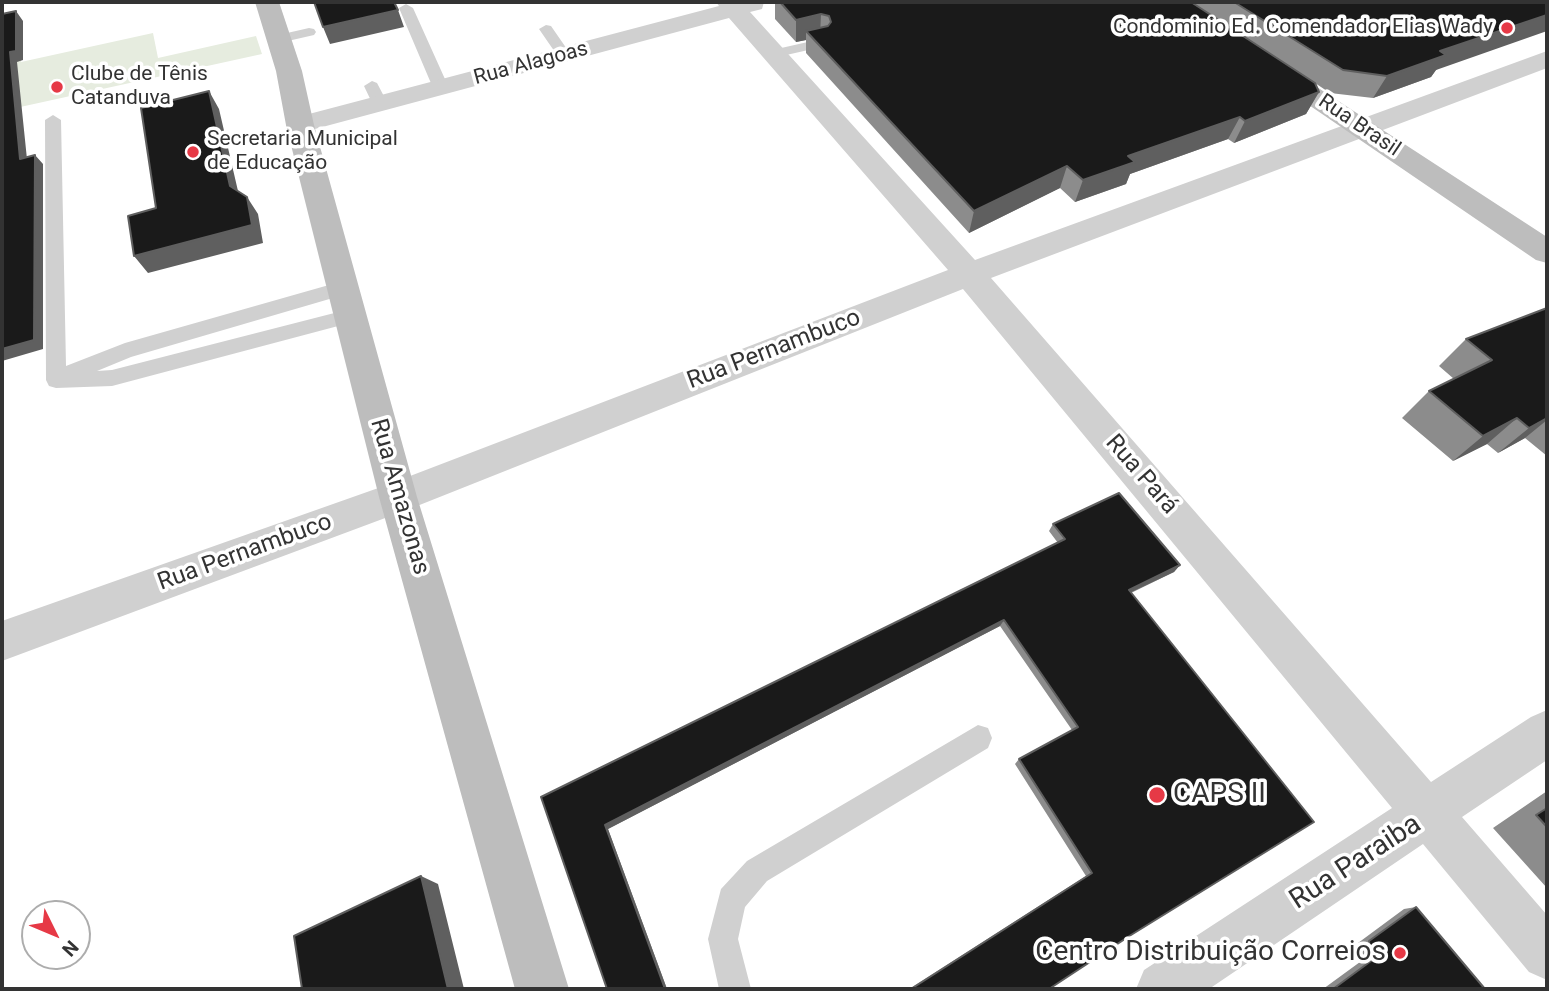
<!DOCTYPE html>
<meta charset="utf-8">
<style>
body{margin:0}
#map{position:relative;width:1549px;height:991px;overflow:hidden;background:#fff;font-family:Roboto,sans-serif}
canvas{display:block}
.frame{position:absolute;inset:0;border:4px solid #333;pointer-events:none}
.north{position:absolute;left:21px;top:900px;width:70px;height:70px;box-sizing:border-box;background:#fff;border:2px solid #adadad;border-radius:50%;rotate:133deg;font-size:19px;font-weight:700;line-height:28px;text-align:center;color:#333}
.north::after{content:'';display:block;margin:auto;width:24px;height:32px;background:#e63946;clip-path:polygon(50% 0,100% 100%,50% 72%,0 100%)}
</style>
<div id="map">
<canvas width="1549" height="991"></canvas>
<div class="frame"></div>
<div class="north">N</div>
</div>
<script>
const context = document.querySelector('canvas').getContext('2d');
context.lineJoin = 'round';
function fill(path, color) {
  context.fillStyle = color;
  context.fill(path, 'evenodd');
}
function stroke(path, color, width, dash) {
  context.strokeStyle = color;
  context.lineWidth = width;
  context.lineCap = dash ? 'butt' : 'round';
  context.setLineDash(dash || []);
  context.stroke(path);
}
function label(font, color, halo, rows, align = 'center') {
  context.font = font + ' Roboto,sans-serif';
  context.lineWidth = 7;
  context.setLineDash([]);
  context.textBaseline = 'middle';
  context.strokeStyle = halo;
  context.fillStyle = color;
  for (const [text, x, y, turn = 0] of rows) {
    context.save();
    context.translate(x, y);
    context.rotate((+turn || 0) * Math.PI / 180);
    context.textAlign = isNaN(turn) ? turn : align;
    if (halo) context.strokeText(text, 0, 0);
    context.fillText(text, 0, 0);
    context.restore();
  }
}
fill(new Path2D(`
 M21,22V62L153,33L158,58L256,36L262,54L2,111Z`), '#e6ecdf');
fill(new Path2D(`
 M406,4L413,8L449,88L446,91L441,93L433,88L399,8Z
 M546,25L551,26L569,52L571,55L569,58H559L539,29Z
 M309,28L314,29L316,32L314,35L279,43L272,39L274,36Z
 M821,39L826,40L828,43L826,46L773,58L766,54L768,51Z
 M372,81L377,83L388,104L386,107H374L364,86Z
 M53,115L61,120L66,366L125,343L343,281L350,283L353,288L350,293L131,357L97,371L112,370L350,309L357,311L360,316L357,321L112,386L56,388L49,386L46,380L45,120Z
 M978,725L988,728L992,738L988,748L767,881L745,907L738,939L751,989H719L708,939L721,889L747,861Z`), '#d0d0d0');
fill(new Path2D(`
 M716,2H764L762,9L750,12L975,260L1547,51V68L991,278L1431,782L1531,717L1547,710V760L1462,817L1547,915V980L1529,972L1423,844L1209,989H1136L1144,970L1392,808L963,289L412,508L2,661V621L384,486L948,270L729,18L300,133L290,131L286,125L290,119L719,6Z`), '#d0d0d0');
fill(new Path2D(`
 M255,2H279L302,71L314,125L417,497L569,989H515L379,497L286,125L276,71Z
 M1271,60L1280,63L1547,237V263L1536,260L1262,73L1258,68L1262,63Z`), '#bdbdbd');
fill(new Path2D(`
 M775,2H1547L1436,70L1431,77L1373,98L1330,93L1315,83L1319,92L1306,114L1234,143L1228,139L1130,174L1126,184L1075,202L1060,188L969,233L806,53V40L796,42L775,19Z
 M1547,308V456L1525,438L1498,453L1487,444L1453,461L1402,418L1429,391L1454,379L1439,366L1466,339Z
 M1053,524L1180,565L1174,572L1131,593V935L1049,989H909L1086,876L1015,764L1019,759L1072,730L1000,626L608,829L667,989H607L541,797L1058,543L1049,531Z
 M1547,791V888L1493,828Z
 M1416,907L1485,989H1323L1360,962L1358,943L1404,909Z`), '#8c8c8c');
fill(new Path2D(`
 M398,10L404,27L330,44L323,27Z
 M16,11L23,21V60L17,62L28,169L20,159L10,52Z
 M821,14L820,36L806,31V40L796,42V20Z
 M1547,15V31L1436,70L1431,77L1373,98L1387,76L1440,51Z
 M209,91L219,109L241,204L230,186Z
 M1319,92L1306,114L1234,143L1245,121Z
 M1240,117L1228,139L1130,174L1126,184L1075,202L1083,180L1128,156Z
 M35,155L43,164V349L2,361V349Z
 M1067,166L1060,188L969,233L974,211Z
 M247,197L258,214L263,243L148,273L134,256Z
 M1517,418L1487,444L1453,461L1483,436Z
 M1547,418V420L1525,438L1498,453L1529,428Z
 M1180,565L1174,572L1123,596L1129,590Z
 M1004,620L1000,626L608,829L667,989H665L605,825Z
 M421,876L438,884L464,989H448Z`), '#5f5f5f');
const building = new Path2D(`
 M314,2H394L398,10L323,27Z
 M780,2H1191L1315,83L1319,92L1245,121L1240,117L1128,156L1135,162L1083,180L1067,166L974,211L806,31L828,26L831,22L829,16L821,14L796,20Z
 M1234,2H1547V15L1440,51L1446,55L1387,76L1343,70Z
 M16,11V51L10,52L20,159L35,155L34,340L2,349V14Z
 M209,91L230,186L247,197L252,225L134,256L128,216L156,208L141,108Z
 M1547,308V418L1529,428L1517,418L1483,436L1429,391L1492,360L1466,339Z
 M1119,493L1180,565L1129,590L1314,822L1131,935L1049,989H911L1092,873L1019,759L1078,727L1004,620L605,825L665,989H607L541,797L1065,539L1053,524Z
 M1547,808V827L1536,815Z
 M421,876L448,989H302L294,936Z
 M1416,907L1485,989H1333L1371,961L1369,941Z`);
fill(building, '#1a1a1a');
stroke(building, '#5f5f5f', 2);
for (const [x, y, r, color] of [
 [1507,28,7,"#e63946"],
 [57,87,7,"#e63946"],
 [193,152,7,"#e63946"],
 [1157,795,9,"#e63946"],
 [1400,953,7,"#e63946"]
]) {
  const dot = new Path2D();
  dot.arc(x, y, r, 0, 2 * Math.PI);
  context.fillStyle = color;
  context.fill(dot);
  stroke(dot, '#fff', 2.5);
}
label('21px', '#333', '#fff', [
 ["Condominio Ed. Comendador Elias Wady",1493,28,"right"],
 ["Clube de Tênis",71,75],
 ["Catanduva",71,99],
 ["Secretaria Municipal",207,140],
 ["de Educação",207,164]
], 'left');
label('21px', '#333', '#fff', [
 ["Rua Alagoas",531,64,-15],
 ["Rua Brasil",1359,126,34]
]);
label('24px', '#333', '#fff', [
 ["Rua Pernambuco",774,350,-21],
 ["Rua Pará",1141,475,49],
 ["Rua Amazonas",399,497,74],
 ["Rua Pernambuco",245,553,-20]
]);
label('28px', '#333', '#fff', [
 ["CAPS II",1173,795],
 ["Centro Distribuição Correios",1386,953,"right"]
], 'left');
label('28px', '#333', '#fff', [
 ["Rua Paraiba",1356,863,-33]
]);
</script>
